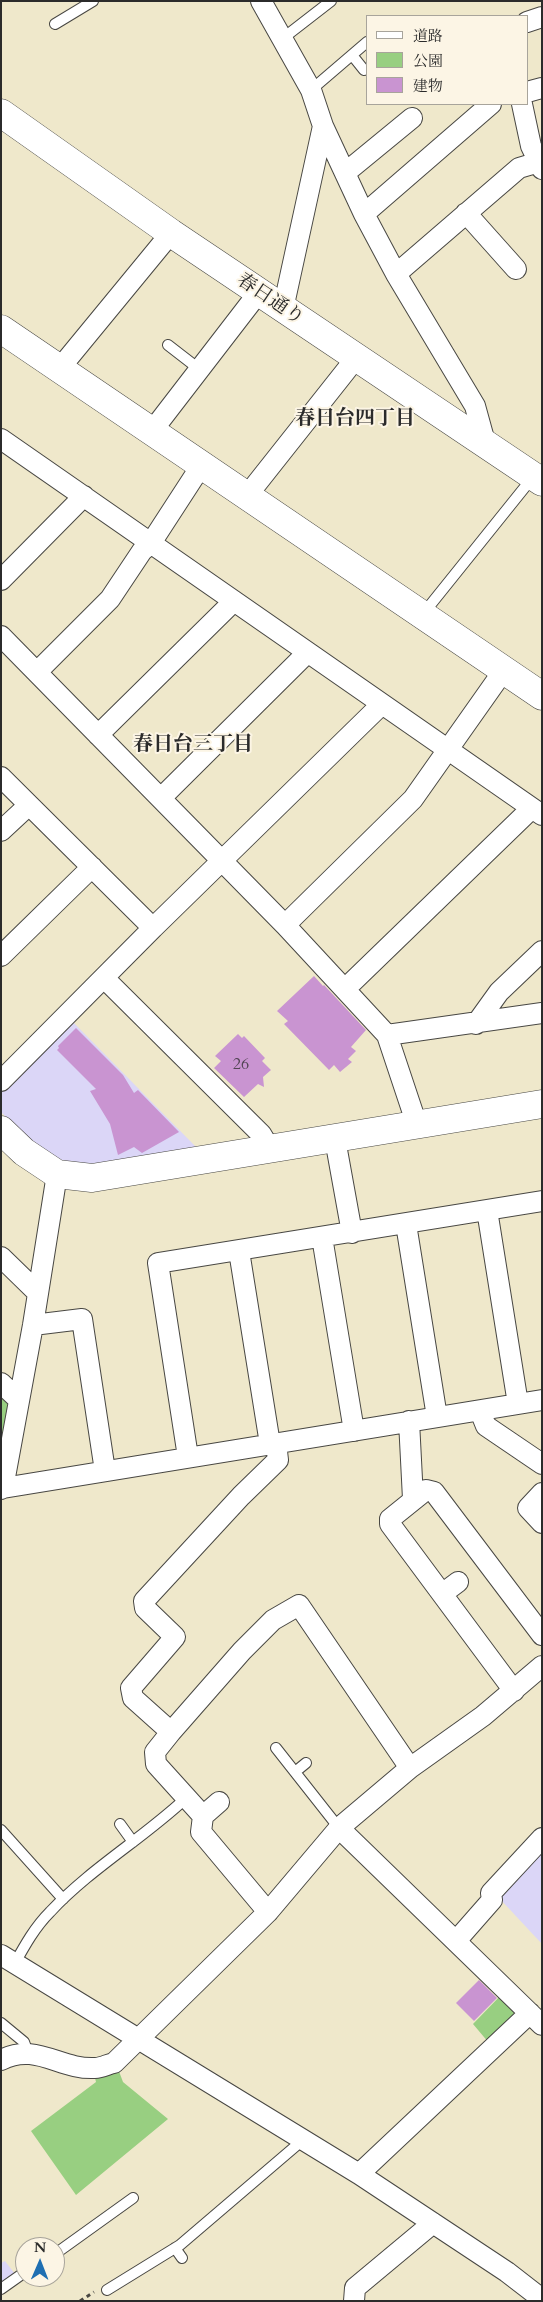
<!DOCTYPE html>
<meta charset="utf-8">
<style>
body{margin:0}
#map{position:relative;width:543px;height:2302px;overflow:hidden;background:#efe8cb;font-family:Cardo,"Noto Serif JP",serif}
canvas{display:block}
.frame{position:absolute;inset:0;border:2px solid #2b2b2b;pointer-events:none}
.legend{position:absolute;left:366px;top:15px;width:162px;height:90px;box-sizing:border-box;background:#fcf5e5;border:1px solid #a8a49b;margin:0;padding:6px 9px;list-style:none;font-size:15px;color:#2b2b2b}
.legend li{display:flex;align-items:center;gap:10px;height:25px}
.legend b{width:25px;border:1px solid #a8a49b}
.north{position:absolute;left:15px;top:2237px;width:50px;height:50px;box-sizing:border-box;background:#fcf5e5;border:1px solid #a8a49b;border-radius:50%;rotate:1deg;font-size:14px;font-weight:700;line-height:20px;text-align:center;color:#2b2b2b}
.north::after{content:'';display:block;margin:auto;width:18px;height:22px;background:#1f6fb2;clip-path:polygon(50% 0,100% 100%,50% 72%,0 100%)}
</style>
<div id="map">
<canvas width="543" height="2302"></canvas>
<div class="frame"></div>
<ul class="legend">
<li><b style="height:6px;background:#fff"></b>道路</li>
<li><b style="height:14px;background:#98cf81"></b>公園</li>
<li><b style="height:14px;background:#c994d1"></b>建物</li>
</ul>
<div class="north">N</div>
</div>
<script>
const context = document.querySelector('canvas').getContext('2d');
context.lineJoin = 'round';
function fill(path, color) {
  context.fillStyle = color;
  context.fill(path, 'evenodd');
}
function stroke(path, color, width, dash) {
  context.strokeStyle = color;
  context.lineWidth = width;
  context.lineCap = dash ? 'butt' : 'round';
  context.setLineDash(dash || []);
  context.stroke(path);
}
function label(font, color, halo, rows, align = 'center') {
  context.font = font + ' Cardo,"Noto Serif JP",serif';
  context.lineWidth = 4;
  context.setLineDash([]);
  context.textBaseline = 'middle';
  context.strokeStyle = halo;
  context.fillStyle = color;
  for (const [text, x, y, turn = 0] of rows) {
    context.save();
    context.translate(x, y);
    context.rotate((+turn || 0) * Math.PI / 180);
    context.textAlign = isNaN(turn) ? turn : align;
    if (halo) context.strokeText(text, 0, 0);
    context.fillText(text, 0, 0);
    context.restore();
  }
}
fill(new Path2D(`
 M72,1021L196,1147L101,1164H88L69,1162L55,1158L33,1144L1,1112V1089Z
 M542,1844V1944L500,1899V1887Z
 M5,2261L15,2274L1,2283V2263Z`), '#dbd6f7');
fill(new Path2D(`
 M1,1393L11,1401L1,1453Z
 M503,1993L518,2017L489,2043L473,2024Z
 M117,2066L123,2082L168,2119L76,2195L31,2131L96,2082L94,2074Z`), '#98cf81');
fill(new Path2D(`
 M314,976L323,986L324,985L366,1030L351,1047L356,1051L348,1059L352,1062L340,1072L334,1065L329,1070L284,1024L288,1021L277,1011Z
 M76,1028L123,1075L134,1093L138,1090L179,1132L142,1153L134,1147L118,1155L110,1124L90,1091L96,1089L57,1050L59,1048L58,1046Z
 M238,1034L242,1038L244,1036L265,1058L262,1061L271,1070L263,1077L264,1087L258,1084L244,1097L214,1068L221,1061L215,1056Z
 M479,1980L497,1998L474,2021L456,2003Z`), '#c994d1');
const lane = new Path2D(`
 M55,24L93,1
 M282,39L331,1
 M352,55L364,70
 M311,90L367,42
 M168,345L199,369
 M423,614L533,477
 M276,1748L339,1828
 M295,1772L306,1763
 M120,1824L133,1842
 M1,1830L63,1899
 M15,1963C25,1945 35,1927 50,1912C90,1869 142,1839 185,1799
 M1,2023L24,2042L28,2053
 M175,2248L182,2258
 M55,2254L133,2198
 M1,2289L25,2272
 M107,2290L180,2245L304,2139`);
const street = new Path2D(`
 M261,1L311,90L323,126L364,214L396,274L475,406L486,446
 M527,22L542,17
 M527,92L542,88
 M522,104L531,146L542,169
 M345,173L412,118
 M466,213L516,269
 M364,214L491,104
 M396,274L519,168L542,161
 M283,309L323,126
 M60,368L171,233
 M152,431L259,292
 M1,439L542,815
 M246,497L356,358
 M1,580L84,496
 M1,636L285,925L387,1035L417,1125
 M37,672L110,599L142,551L151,543L201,466
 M98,735L234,601
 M1,777L153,928L382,704
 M161,798L307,653
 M1,831L29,805
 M285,925L413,799L504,670
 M1,956L92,867
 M104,978L261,1134L270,1149
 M345,989L532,808
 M476,1024L499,992L542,951
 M387,1035L542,1013
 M1,1081L153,928
 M335,1139L352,1233
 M487,1210L518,1404
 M406,1224L437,1417
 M322,1237L354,1431
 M239,1251L270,1444
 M1,1257L37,1292
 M33,1325L82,1319L105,1471
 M1,1383L19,1400
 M480,1411L486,1426L542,1464
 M409,1421L413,1499
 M188,1457L158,1263L542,1201
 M3,1488L542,1400
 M1,1489L3,1488L33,1325L57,1174
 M542,1493L528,1508L542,1523
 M442,1594L458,1582
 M514,1691L390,1524V1519L426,1490L434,1492L542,1635
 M171,1732L133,1698L131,1688L175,1637L145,1608L144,1601L241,1496L278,1460L276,1443
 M410,1768L483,1716L542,1666
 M203,1816L219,1802
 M339,1828L542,2025
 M456,1941L492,1900L491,1893L542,1838
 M1,1955L359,2174L530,2013
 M1,2060C36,2042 60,2070 95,2068C102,2068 108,2064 114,2063L268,1912L339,1828L410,1768L299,1605L273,1620L242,1651L171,1732L155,1752L156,1764L203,1816L201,1832L268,1912
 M359,2174L507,2272L542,2299
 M354,2301L355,2288L433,2223`);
const secondary = new Path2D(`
 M1,113L171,233L542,482
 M1,329L542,696
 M1,1130L24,1152L57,1174L92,1178L542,1104`);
stroke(lane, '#484743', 12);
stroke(street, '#484743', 22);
stroke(secondary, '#484743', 29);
stroke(new Path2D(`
 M80,2301L94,2292`), '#484743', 3, [4, 4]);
stroke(lane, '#fff', 10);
stroke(street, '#fff', 20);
stroke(secondary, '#fff', 28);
label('16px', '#524554', null, [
 ["26",241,1065]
]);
label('19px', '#2b2b2b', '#fcf5e5', [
 ["春日通り",270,300,34]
]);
label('bold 20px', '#2b2b2b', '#fcf5e5', [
 ["春日台四丁目",355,419],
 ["春日台三丁目",193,745]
]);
</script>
